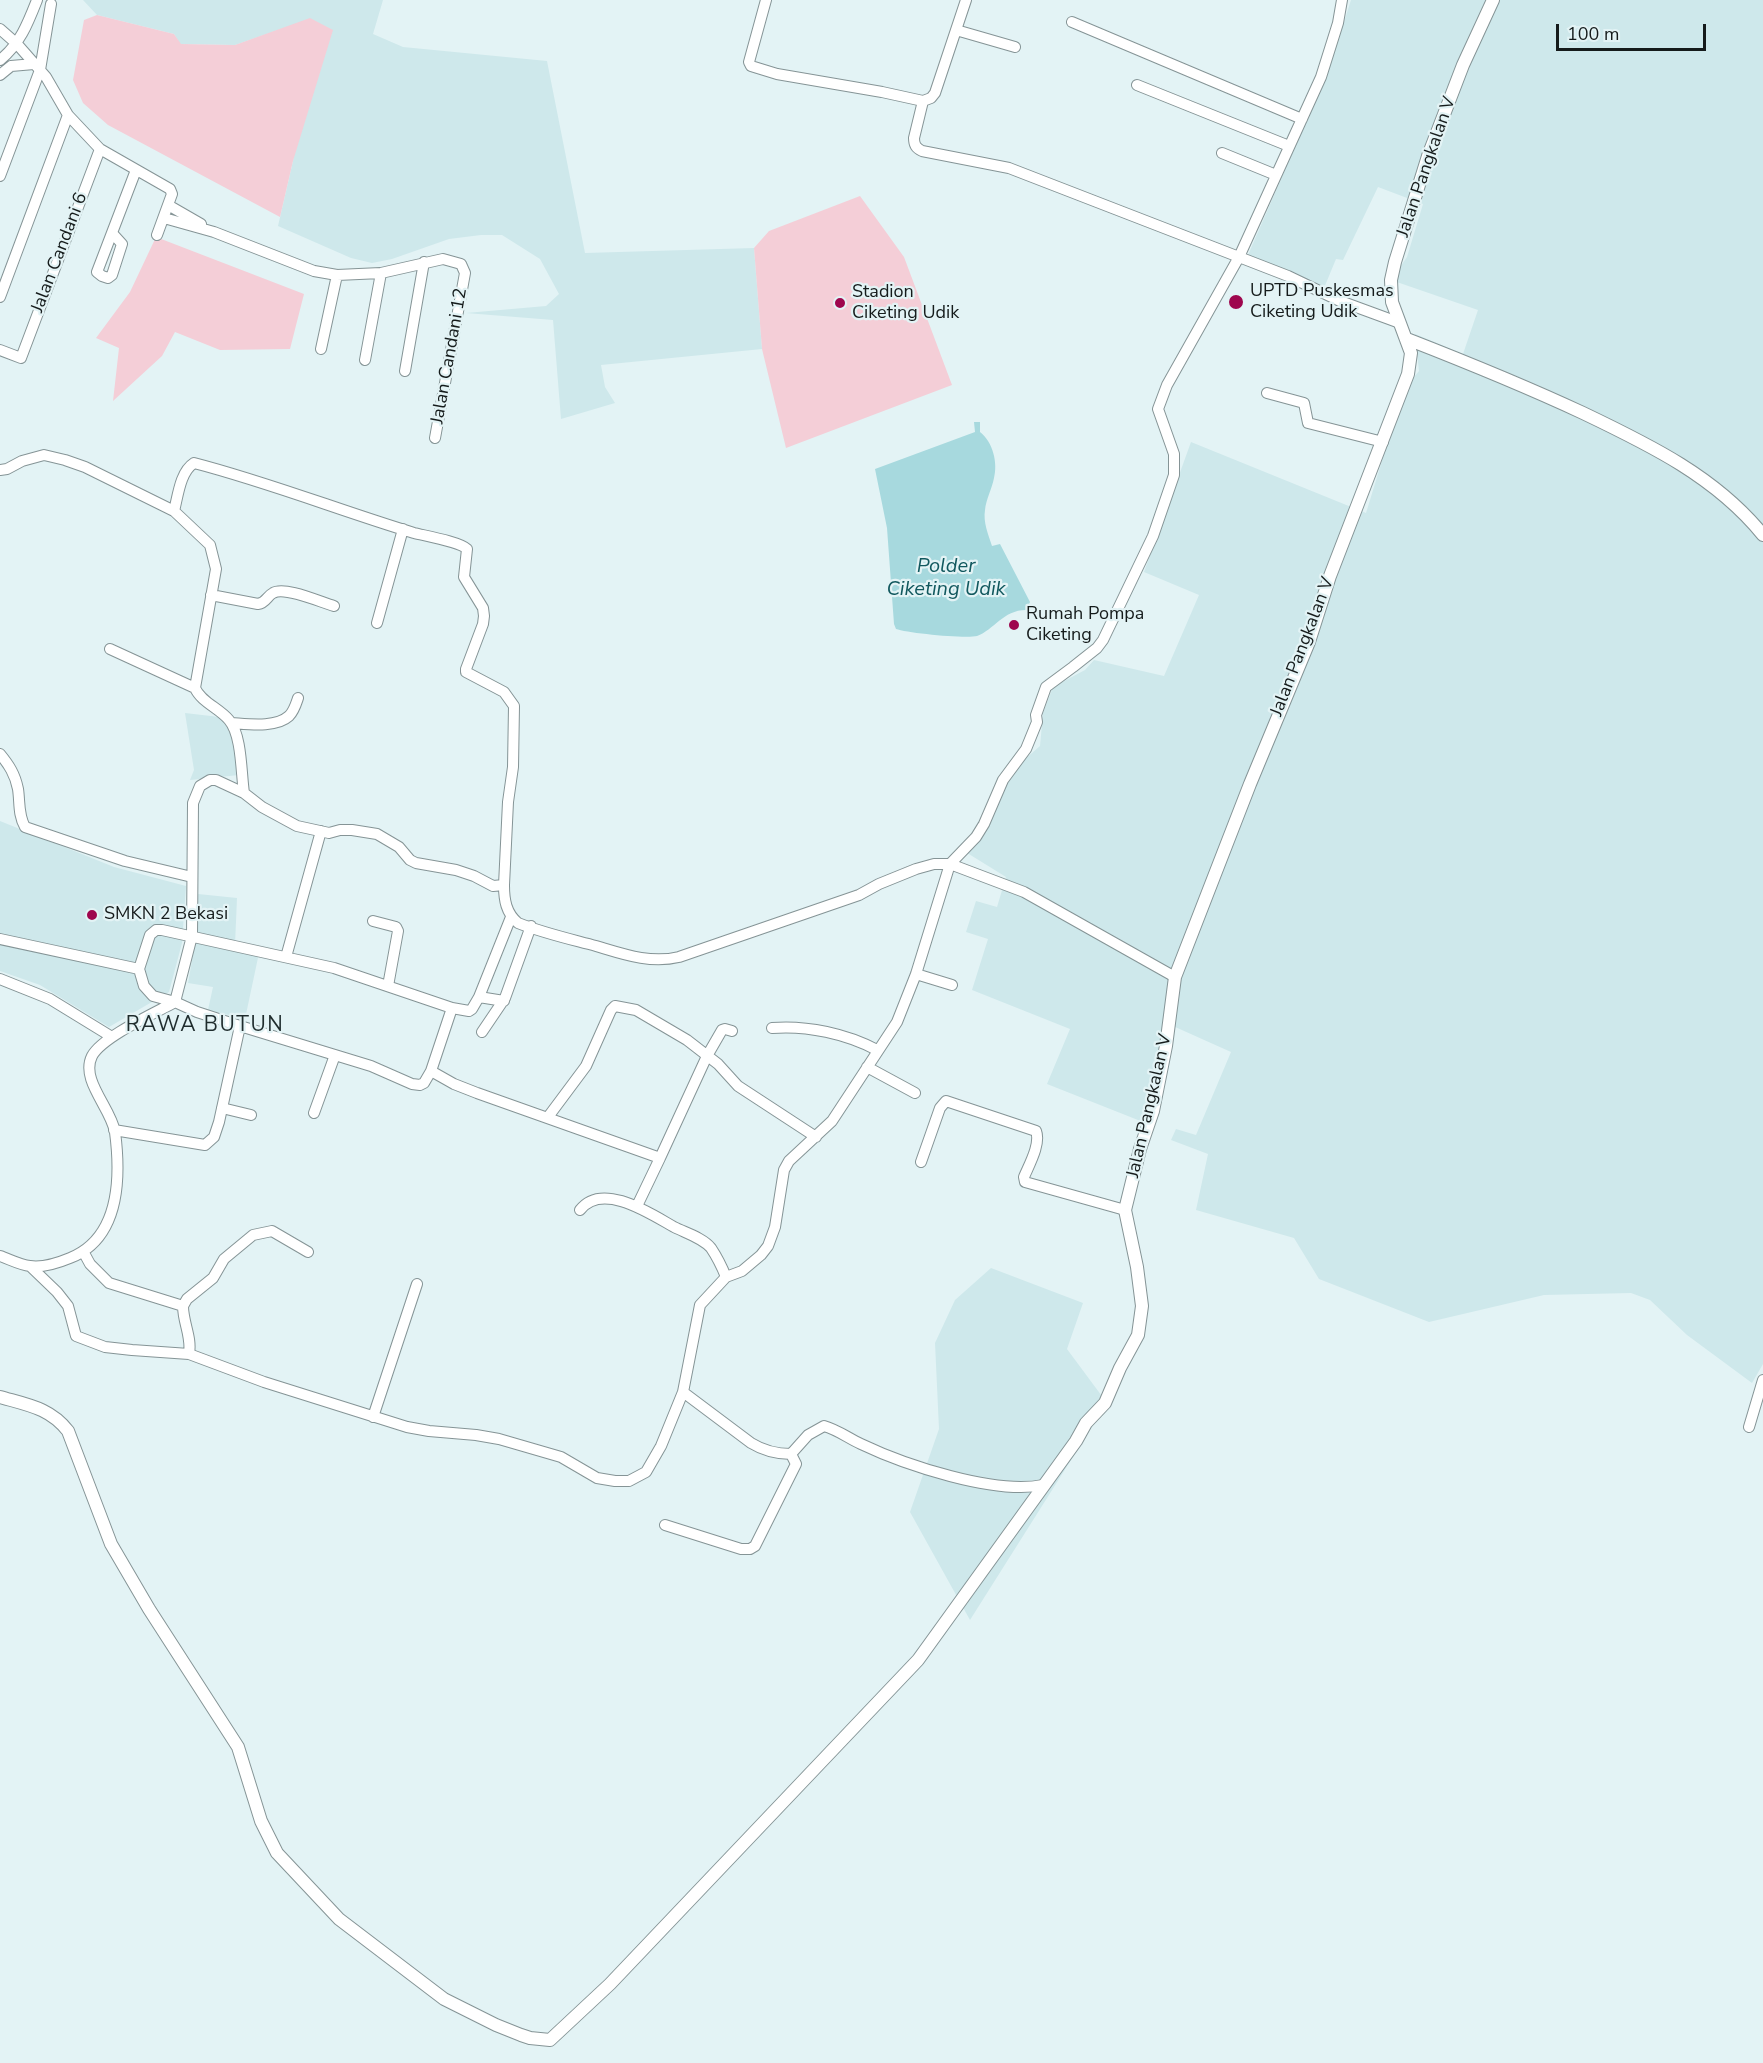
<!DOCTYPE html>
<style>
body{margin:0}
#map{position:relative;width:1763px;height:2063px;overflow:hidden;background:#e3f3f5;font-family:"Nunito Sans",sans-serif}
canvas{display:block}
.scale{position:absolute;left:1556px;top:24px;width:150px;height:27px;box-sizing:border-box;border:3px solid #151b1b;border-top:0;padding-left:8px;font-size:18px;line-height:21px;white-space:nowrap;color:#151b1b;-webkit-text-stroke:4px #e3f3f5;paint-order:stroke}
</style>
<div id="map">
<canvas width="1763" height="2063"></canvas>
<div class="scale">100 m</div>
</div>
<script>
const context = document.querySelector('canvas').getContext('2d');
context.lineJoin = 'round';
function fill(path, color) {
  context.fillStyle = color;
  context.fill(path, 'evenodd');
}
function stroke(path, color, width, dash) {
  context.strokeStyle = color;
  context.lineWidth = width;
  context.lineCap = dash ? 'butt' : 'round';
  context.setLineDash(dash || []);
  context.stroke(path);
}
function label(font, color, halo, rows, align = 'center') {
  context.font = font + ' "Nunito Sans",sans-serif';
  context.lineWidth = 4.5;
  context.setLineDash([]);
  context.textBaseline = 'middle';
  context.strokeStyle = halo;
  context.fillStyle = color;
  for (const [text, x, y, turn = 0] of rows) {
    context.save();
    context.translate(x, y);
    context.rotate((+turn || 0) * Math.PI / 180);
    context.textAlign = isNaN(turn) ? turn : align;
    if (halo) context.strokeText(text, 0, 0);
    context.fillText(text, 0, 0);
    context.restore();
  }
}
fill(new Path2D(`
 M83,0H383L373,34L403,47L547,61L585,253L754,248L762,349L601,365L605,387L615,403L561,419L553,320L466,313L546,306L559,294L540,259L502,235H481L449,239L392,259L372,263L351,258L278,226L293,161L310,19L235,45L180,44L174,34L97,15Z
 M1351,0H1763V1364L1752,1383L1687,1335L1650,1300L1631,1293L1544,1295L1429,1322L1319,1279L1294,1238L1196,1210L1208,1154L1171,1140L1176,1129L1196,1135L1231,1052L1164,1022V1039L1143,1122L1047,1084L1070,1029L972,990L988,939L966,932L976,901L997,907L1006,877L964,851L1008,774L1040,746L1043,713L1053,687L1085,670L1094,660L1164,676L1199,595L1144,572L1191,442L1366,513L1404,389L1419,371L1415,334L1463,354L1478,310L1391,280L1407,257L1423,204L1378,187L1343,260L1336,259L1324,288L1248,255L1329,69Z
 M185,713L228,718L239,775L190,780L194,770Z
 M0,821L114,867L186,886L182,943L169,992L109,1027L40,985L0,971Z
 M198,894L237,898L235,945L259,953L245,1019L208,1010L213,987L188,983L196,939Z
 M991,1268L1083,1303L1067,1349L1107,1403L970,1620L910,1512L939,1429L935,1343L955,1300Z`), '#cee8eb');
fill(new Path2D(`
 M97,15L174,34L181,44L235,45L310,18L333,30L293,161L280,217L108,125L83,103L73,80L84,20Z
 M860,196L904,257L952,385L786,448L762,349L754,248L769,231Z
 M156,237L304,294L290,349L220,350L175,332L162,356L113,401L119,348L96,338L130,292Z`), '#f4ced7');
fill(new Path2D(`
 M974,422H980V432C993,442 998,463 994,478C992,489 986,499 985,510C983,522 988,534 992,546L1000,544L1030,602L1026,610C1003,610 994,630 977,636C966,639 907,633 896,629L894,624L887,528L875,469L975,432Z`), '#a7d9de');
const minor = new Path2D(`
 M766,0L749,62L751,66L777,74L882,92L923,101
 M966,0L935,93L931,98L923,101L914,138C914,145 916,148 922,151L1009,168L1239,257L1288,276L1340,301L1400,323
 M1072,22L1302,119
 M0,29L17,44L46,77L68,115L100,149L170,189L172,194L157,235
 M956,30L1015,47
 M0,60C20,44 28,23 37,0
 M0,75L11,66L34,64
 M1137,85L1289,146
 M1222,153L1276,175
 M0,176L40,70L51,4
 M168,205L201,224
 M164,218L214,232L314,271L337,275L381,273L443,259L461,264L465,273L435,438
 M112,233L122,244L112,275L108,278L102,276L97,272L136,170
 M0,297L68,115
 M321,349L337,275
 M0,350L21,358L100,149
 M365,360L381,273
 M405,371L424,262
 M1267,393L1304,403L1308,423L1383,442
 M0,470L7,469L22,461L44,455L65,460L85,467L174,511L210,545L216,569L195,688C201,702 219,708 229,720C242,735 241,773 244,793
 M174,511C178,496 180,472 194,463C268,482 341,511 414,533C426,536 460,542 467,549L464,577L483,608L484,616L483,624L466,669V672L504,692L514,706L513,767L508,802L504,885
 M211,595L258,604C266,603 267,596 273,593C285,586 320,602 334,606
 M377,623L403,529
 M110,649L195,688
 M232,723C248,724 276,728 289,716C294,711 296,704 298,698
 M0,754C9,765 15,774 18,789C20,802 18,815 25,827L125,861L192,877
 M373,921L396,927L398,931L388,986
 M0,939L139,969
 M286,957L321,831
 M916,974L952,985
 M0,979L50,999L112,1037
 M479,997L504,1001
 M452,1008L334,968L162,930H156L150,935L139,969L144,986L153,996L175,1002L197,1012L240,1026L371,1066L412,1084L420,1085L424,1083L431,1071L452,1008L469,1011L472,1009L479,997L511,917
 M772,1028C807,1025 847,1034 877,1050
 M482,1032L505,998L531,926
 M867,1067L915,1093
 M431,1071L454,1084L477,1093L660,1158L707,1056L722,1030L725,1029L732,1031
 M222,1108L251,1115
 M314,1113L335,1055
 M548,1117L586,1066L611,1010L615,1006L636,1010L687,1040L718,1064L738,1086L816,1137
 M114,1130L205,1145L214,1137L219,1122L240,1026
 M921,1162L940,1108L946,1101L1036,1131C1041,1144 1029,1165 1024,1177L1025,1182L1125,1210
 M637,1206L660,1158
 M580,1210C602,1181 651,1214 674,1227C686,1233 703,1238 711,1248C717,1257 722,1267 726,1277
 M84,1253L90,1264L109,1283L183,1306C183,1323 192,1337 189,1354
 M0,1256C9,1259 20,1265 30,1266C44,1268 58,1263 70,1258C120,1238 121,1178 115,1132C111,1108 80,1080 92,1056C102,1037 155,1013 175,1002L192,936L193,803L200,786L210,780H216L244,793L262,807L297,826L329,833L340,830H352L377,834L399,847L410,860L416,863L456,870L474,876L493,886L504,885C504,900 506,913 518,923C543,933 570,939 596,946C623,954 650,964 679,957L859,895L879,884L916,869L934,864H950L1024,892L1175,977
 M30,1266L57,1292L68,1306L76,1336L105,1347L132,1350L189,1354L264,1382L407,1427L429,1431L476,1435L499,1439L561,1457L597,1478L615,1481H629L646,1472L661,1446L683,1392L700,1305L726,1277L742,1271L761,1255L768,1246L775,1227L784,1170L789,1161L832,1121L897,1022L916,974L950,864L976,837L984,824L1003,780L1026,749L1037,722L1036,715L1046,687L1073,667L1097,648L1103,640L1153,536L1174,475V454L1158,409L1167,385L1239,257L1321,77L1338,23L1342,0
 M183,1306L187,1299L213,1278L224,1259L253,1235L272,1231L308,1252
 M683,1392L751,1443C764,1451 776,1454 791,1454L808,1435L824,1426C838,1430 848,1438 861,1444C905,1465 995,1495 1043,1485
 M373,1417L417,1284
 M1749,1427L1763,1380
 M665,1525L741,1549H750L755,1546L796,1464L791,1454`);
const tertiary = new Path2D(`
 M1407,339C1466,362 1525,386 1583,413C1650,445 1716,477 1763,535
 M0,1397C28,1405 50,1408 68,1431L111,1544L149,1609L238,1747L261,1821L277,1853L339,1919L444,1999L496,2025L521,2035L530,2038L550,2040L610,1984L918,1660L1076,1441L1086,1423L1105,1403L1120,1368L1138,1335L1142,1306L1137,1267L1125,1210L1140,1149L1153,1111L1166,1046L1175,977L1250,784L1309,642L1330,576L1408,374L1411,353L1392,302L1391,280L1395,262L1428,156L1463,65L1493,0`);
stroke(minor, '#859496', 12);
stroke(tertiary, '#859496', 14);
stroke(minor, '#fff', 10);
stroke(tertiary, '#fff', 12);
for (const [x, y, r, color] of [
 [1236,302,8,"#9e074e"],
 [840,303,6,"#9e074e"],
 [1014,625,6,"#9e074e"],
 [92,915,6,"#9e074e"]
]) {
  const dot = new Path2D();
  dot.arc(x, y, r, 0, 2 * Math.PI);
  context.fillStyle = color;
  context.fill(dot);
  stroke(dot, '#e3f3f5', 2);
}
label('18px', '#151b1b', '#e3f3f5', [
 ["Jalan Pangkalan V",1427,167,-71],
 ["Jalan Candani 6",60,253,-69],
 ["Jalan Candani 12",450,356,-80],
 ["Jalan Pangkalan V",1303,647,-69],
 ["Jalan Pangkalan V",1150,1106,-77]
]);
label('18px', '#151b1b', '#e3f3f5', [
 ["UPTD Puskesmas",1250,292],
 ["Ciketing Udik",1250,313],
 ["Stadion",852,293],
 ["Ciketing Udik",852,314],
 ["Rumah Pompa",1026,615],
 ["Ciketing",1026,636],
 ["SMKN 2 Bekasi",104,915]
], 'left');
label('italic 20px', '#11585e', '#e3f3f5', [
 ["Polder",946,567],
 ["Ciketing Udik",946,590]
]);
context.letterSpacing = '1.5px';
label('21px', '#1f2c2d', '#e3f3f5', [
 ["RAWA BUTUN",205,1026]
]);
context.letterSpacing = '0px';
</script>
